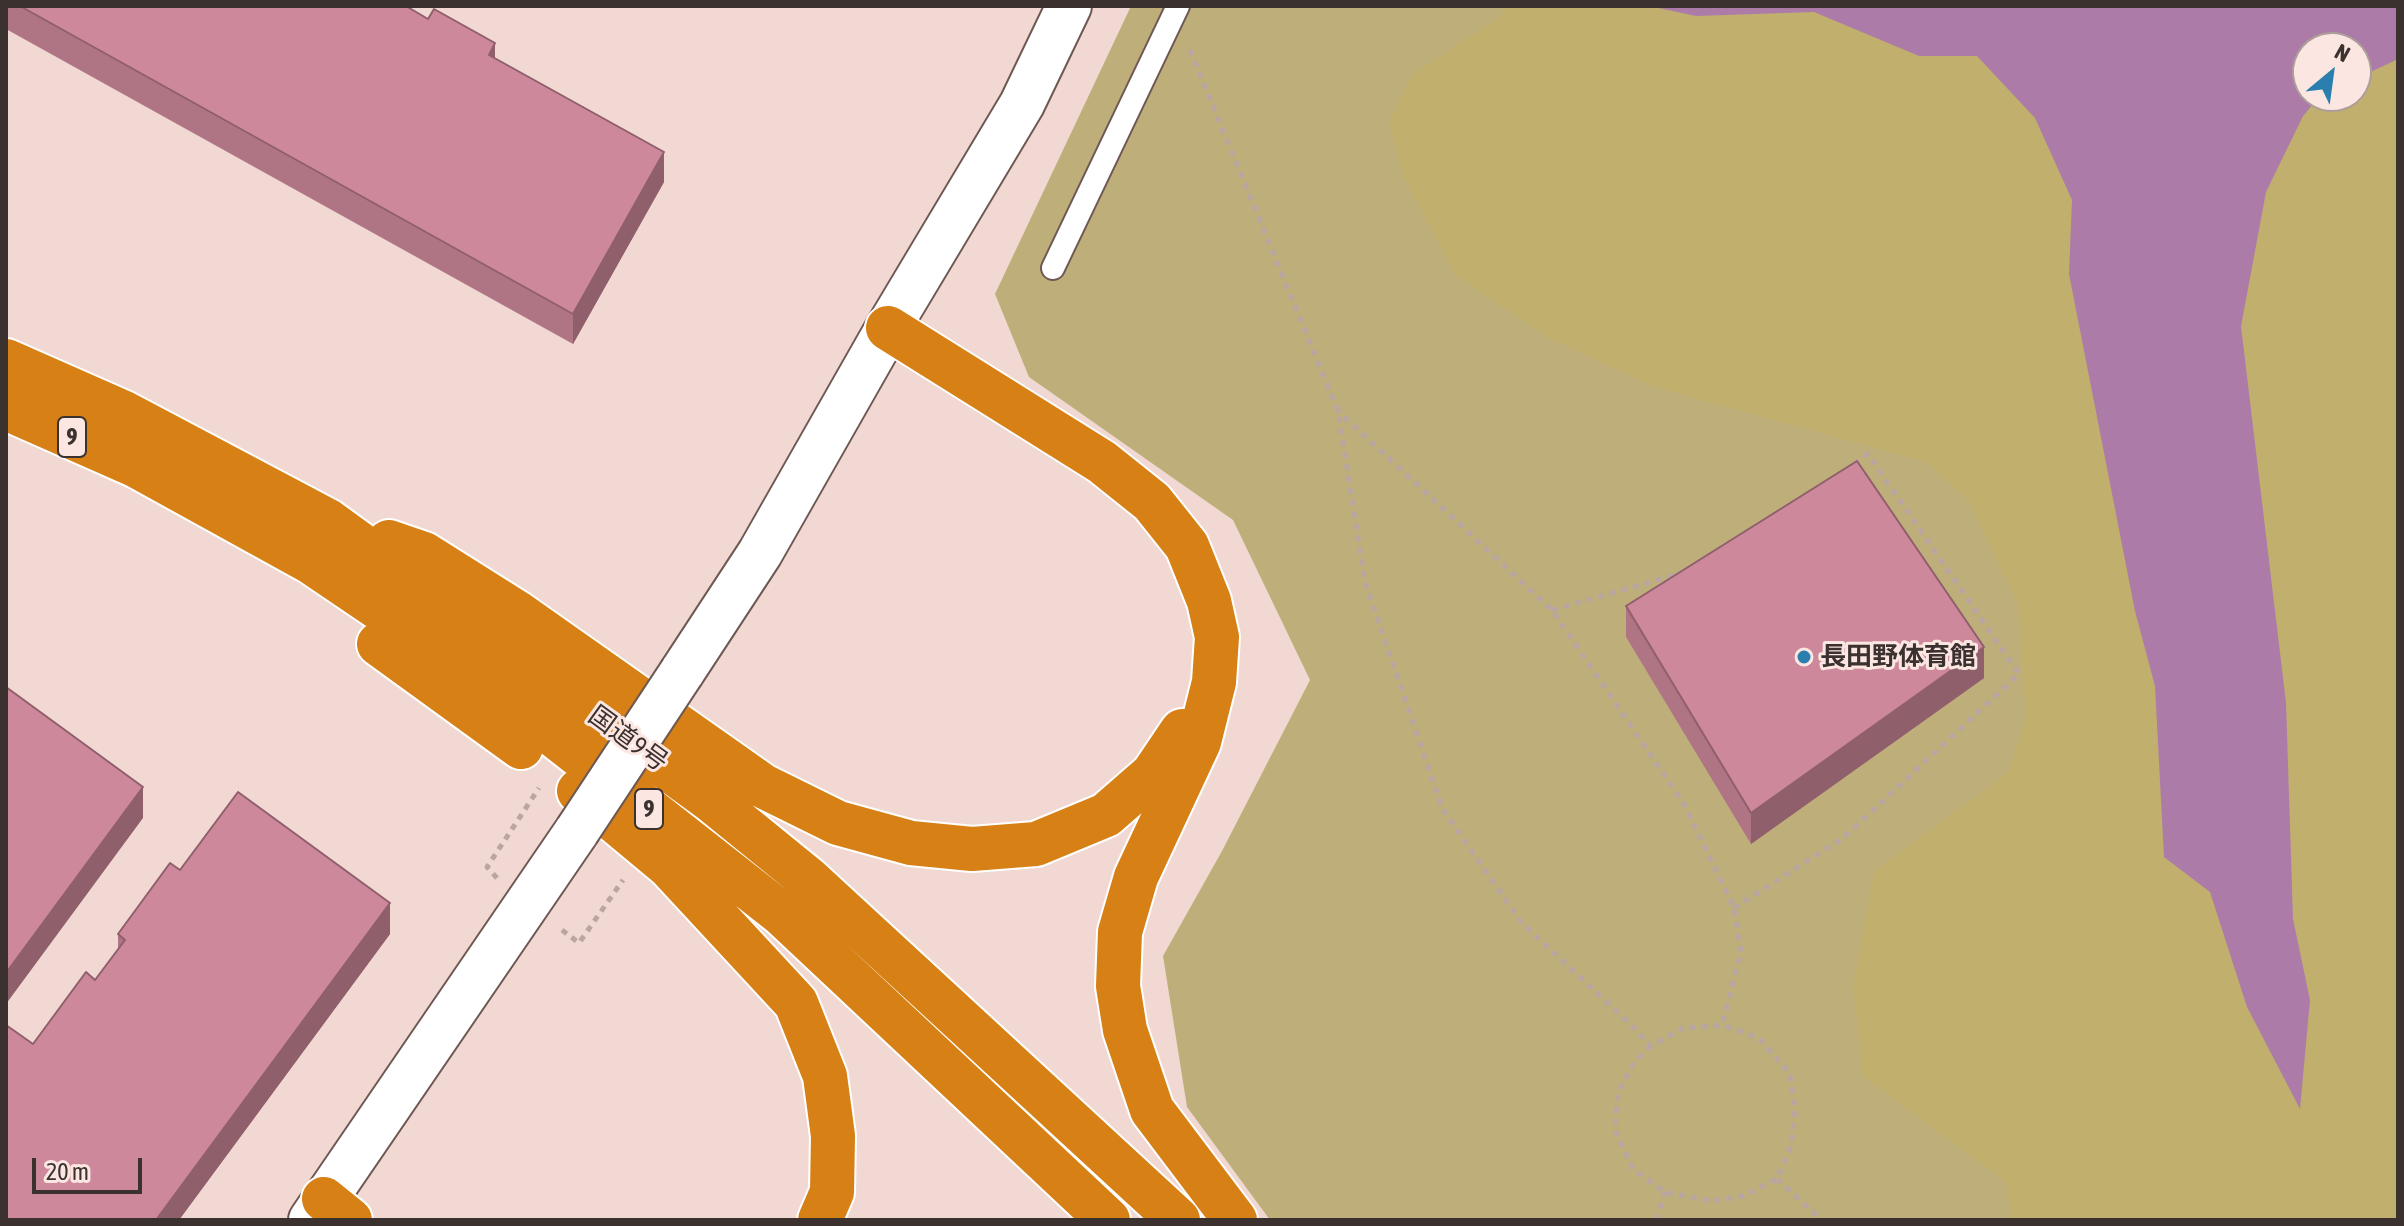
<!DOCTYPE html>
<meta charset="utf-8">
<style>
body{margin:0}
#map{position:relative;width:2404px;height:1226px;overflow:hidden;background:#f2d8d2;font-family:"Asap Condensed",sans-serif}
canvas{display:block}
.frame{position:absolute;inset:0;border:8px solid #3b312f;pointer-events:none}
.north{position:absolute;left:2292px;top:32px;width:80px;height:80px;box-sizing:border-box;background:#fbe6e1;border:2px solid #ae9e9a;border-radius:50%;rotate:29deg;font-size:22px;font-weight:700;line-height:32px;text-align:center;color:#3b312f}
.north::after{content:'';display:block;margin:auto;width:28px;height:36px;background:#2a7faf;clip-path:polygon(50% 0,100% 100%,50% 72%,0 100%)}
.scale{position:absolute;left:32px;top:1158px;width:110px;height:36px;box-sizing:border-box;border:4px solid #3b312f;border-top:0;padding-left:10px;font-size:24px;line-height:28px;white-space:nowrap;color:#3b312f;-webkit-text-stroke:6px #fbe6e1;paint-order:stroke}
</style>
<div id="map">
<canvas width="2404" height="1226"></canvas>
<div class="frame"></div>
<div class="north">N</div>
<div class="scale">20 m</div>
</div>
<script>
const context = document.querySelector('canvas').getContext('2d');
context.lineJoin = 'round';
function fill(path, color) {
  context.fillStyle = color;
  context.fill(path, 'evenodd');
}
function stroke(path, color, width, dash) {
  context.strokeStyle = color;
  context.lineWidth = width;
  context.lineCap = dash ? 'butt' : 'round';
  context.setLineDash(dash || []);
  context.stroke(path);
}
function label(font, color, halo, rows, align = 'center') {
  context.font = font + ' "Asap Condensed","Noto Sans JP",sans-serif';
  context.lineWidth = 6;
  context.setLineDash([]);
  context.textBaseline = 'middle';
  context.strokeStyle = halo;
  context.fillStyle = color;
  for (const [text, x, y, turn = 0] of rows) {
    context.save();
    context.translate(x, y);
    context.rotate((+turn || 0) * Math.PI / 180);
    context.textAlign = isNaN(turn) ? turn : align;
    if (halo) context.strokeText(text, 0, 0);
    context.fillText(text, 0, 0);
    context.restore();
  }
}
fill(new Path2D(`
 M1131,6H2398V1220H1270L1187,1107L1163,956L1222,851L1310,680L1233,520L1029,377L995,294ZM2308,48H2356V96H2308Z`), '#beaf7a');
fill(new Path2D(`
 M1500,6H1649L1696,16L1814,12L1919,56H1977L2035,118L2072,200L2069,275L2135,611L2155,686L2164,857L2210,891L2247,1007L2299,1108L2310,1000L2293,919L2286,703L2241,326L2266,192L2303,116L2320,96H2356V79L2398,59V1220H2012L2006,1182L1863,1076L1853,987L1874,871L2008,773L2026,719L2018,605L1969,501L1926,462L1654,387L1549,338L1455,275L1403,175L1389,121L1413,74L1504,14Z`), '#c1af6e');
fill(new Path2D(`
 M1649,6H2398V59L2356,79V48H2308V96H2320L2303,116L2266,192L2241,326L2286,703L2293,919L2310,1000L2300,1109L2247,1007L2210,892L2164,857L2155,686L2135,611L2069,274L2072,200L2035,118L1977,56H1919L1814,12L1696,16Z`), '#ad7ba7');
const lane = new Path2D(`
 M1053,268L1178,6`);
const secondary = new Path2D(`
 M682,672L760,553L888,328L1022,104L1069,6
 M311,1220L577,831`);
const highway = new Path2D(`
 M888,328L1102,462L1152,502L1187,546L1209,601L1217,637L1214,682L1199,742L1136,877L1120,932L1118,986L1125,1030L1152,1110L1235,1220
 M6,361L124,413L328,521L711,800L807,878L1178,1220
 M6,408L137,466L311,562L472,671L782,914L1108,1220
 M389,542L424,554L516,612L763,786L838,823L911,843L972,849L1036,844L1106,815L1153,774L1182,731
 M379,644L521,747
 M579,791L669,866L796,1003L825,1076L833,1136L832,1192L820,1220
 M324,1199L350,1220`);
stroke(lane, '#6e5853', 26);
stroke(secondary, '#6e5853', 48);
stroke(highway, '#fff', 48);
stroke(new Path2D(`
 M1190,50L1338,411L1365,582L1442,808L1521,922L1628,1022L1651,1046L1683,1028L1722,1025L1741,952L1734,908L1684,804L1552,610L1338,411
 M1552,610L1682,573
 M497,878L487,867L539,788
 M1734,908L1843,838L2019,674L1868,454L1855,463
 M562,930L579,943L623,880
 M1651,1046L1634,1062L1618,1093L1615,1130L1633,1169L1665,1192L1711,1201L1743,1196L1777,1179L1791,1146L1795,1111L1790,1074L1759,1038L1722,1025
 M1777,1179L1822,1220
 M1656,1220L1665,1192`), '#bba5a1', 5, [6, 6]);
stroke(lane, '#fff', 22);
stroke(secondary, '#fff', 44);
stroke(highway, '#d68015', 44);
const streetBridge = new Path2D(`
 M577,831L682,672`);
stroke(streetBridge, '#6e5853', 48, []);
stroke(streetBridge, '#fff', 44);
fill(new Path2D(`
 M6,6H406L495,59L664,182L573,344L6,29Z
 M1626,606L1984,678L1751,844L1626,637Z
 M180,870L390,934L179,1220H6L33,1044L95,980L118,949V934Z`), '#b07585');
fill(new Path2D(`
 M495,43V74L489,55Z
 M664,152V182L573,344V314Z
 M1984,647V678L1751,844V813Z
 M143,787V818L6,1004V973Z
 M390,903V934L179,1220H156Z`), '#905f6c');
const building = new Path2D(`
 M20,6H406L428,19L434,9L495,43L489,55L664,152L573,314Z
 M1857,461L1984,647L1751,813L1626,606Z
 M6,687L143,787L6,973Z
 M238,792L390,903L156,1220H6V1025L33,1044L86,972L95,980L125,940L118,934L170,863L180,870Z`);
fill(building, '#cd889b');
stroke(building, '#905f6c', 2);
for (const [x, y, r, color] of [
 [1804,657,8,"#2a7faf"]
]) {
  const dot = new Path2D();
  dot.arc(x, y, r, 0, 2 * Math.PI);
  context.fillStyle = color;
  context.fill(dot);
  stroke(dot, '#fbe6e1', 3);
}
for (const [x, y, w] of [
 [72,437,28],
 [649,809,28]
]) {
  const box = new Path2D();
  box.roundRect(x - w / 2, y - 20, w, 40, 6);
  context.fillStyle = '#fbe6e1';
  context.fill(box);
  stroke(box, '#3b312f', 2);
}
label('bold 24px', '#3b312f', null, [
 ["9",72,437],
 ["9",649,809]
]);
label('bold 26px', '#3b312f', '#fbe6e1', [
 ["長田野体育館",1820,657]
], 'left');
label('26px', '#3b312f', '#fbe6e1', [
 ["国道9号",628,739,36]
]);
</script>
